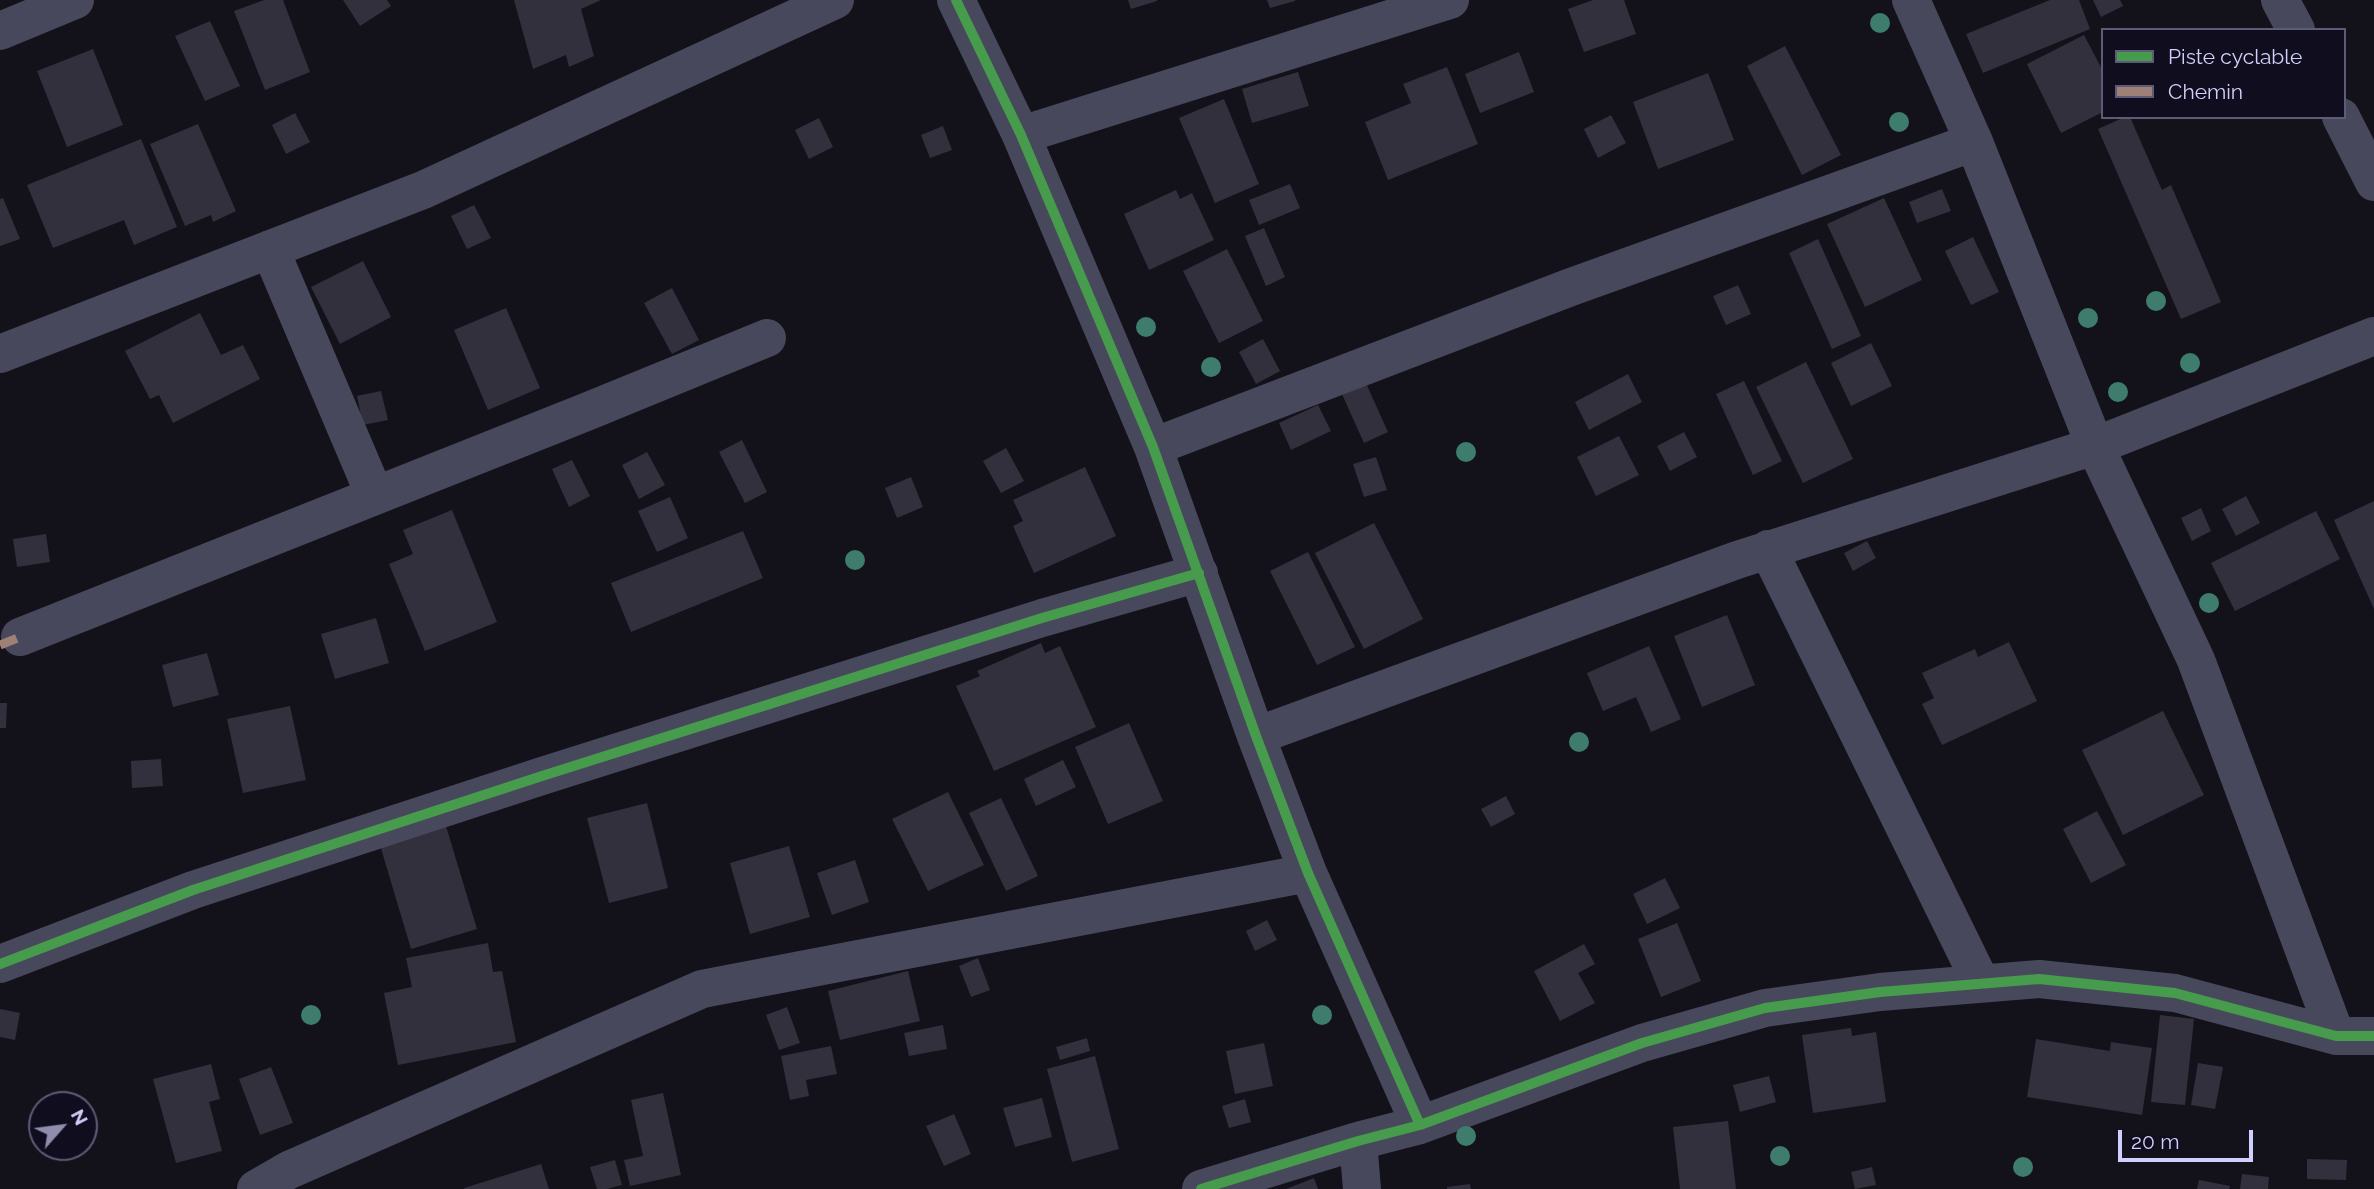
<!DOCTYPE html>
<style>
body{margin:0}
#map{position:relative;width:2374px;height:1189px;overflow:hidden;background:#13121a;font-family:Raleway,sans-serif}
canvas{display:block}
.legend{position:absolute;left:2101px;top:28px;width:245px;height:91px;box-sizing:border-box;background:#100e1e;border:2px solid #5d5b76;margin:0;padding:9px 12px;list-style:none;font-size:21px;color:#d1cffb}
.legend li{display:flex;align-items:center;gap:14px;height:35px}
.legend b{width:35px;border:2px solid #5d5b76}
.north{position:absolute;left:28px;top:1091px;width:70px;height:70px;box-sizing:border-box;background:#100e1e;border:2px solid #5d5b76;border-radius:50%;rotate:62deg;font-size:19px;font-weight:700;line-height:28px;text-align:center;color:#d1cffb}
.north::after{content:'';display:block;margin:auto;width:24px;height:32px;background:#8e8dac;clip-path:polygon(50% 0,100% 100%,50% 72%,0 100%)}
.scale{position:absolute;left:2118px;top:1130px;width:135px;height:32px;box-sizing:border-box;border:4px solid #d1cffb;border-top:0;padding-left:9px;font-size:21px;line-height:24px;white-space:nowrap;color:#d1cffb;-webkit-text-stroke:5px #100e1e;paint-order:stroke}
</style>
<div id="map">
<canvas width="2374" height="1189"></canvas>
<ul class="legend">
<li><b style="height:9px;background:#469c4c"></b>Piste cyclable</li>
<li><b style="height:9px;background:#9e8076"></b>Chemin</li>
</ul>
<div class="north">N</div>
<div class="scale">20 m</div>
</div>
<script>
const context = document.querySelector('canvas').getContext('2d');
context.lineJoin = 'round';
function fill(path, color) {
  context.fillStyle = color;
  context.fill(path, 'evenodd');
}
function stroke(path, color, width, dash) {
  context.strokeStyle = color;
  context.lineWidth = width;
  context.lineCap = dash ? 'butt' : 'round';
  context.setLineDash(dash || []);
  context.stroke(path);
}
fill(new Path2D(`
 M264,0H283L310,72L265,90L234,11Z
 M343,0H387L391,6L360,26Z
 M514,0H601L581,9L594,56L569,67L566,55L533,69Z
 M1128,0H1157V1L1131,9Z
 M1267,0H1295V1L1270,8Z
 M1593,0H1624L1636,34L1584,52L1568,9Z
 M2050,0H2079L2090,29L1983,73L1966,34Z
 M2093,0H2120L2123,6L2101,17Z
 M210,21L240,86L205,101L175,36Z
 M2084,35L2103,71V112L2061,133L2027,64Z
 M1785,46L1841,155L1802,175L1747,66Z
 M93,49L123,125L67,147L37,71Z
 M1519,52L1534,92L1480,113L1465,74Z
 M1447,67L1478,144L1388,180L1365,122L1411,103L1403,84Z
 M1298,72L1309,106L1252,123L1242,89Z
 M1708,73L1734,140L1658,169L1633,102Z
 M1224,99L1259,184L1215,203L1179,118Z
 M295,113L310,142L286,154L272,125Z
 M1611,115L1626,143L1598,158L1584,129Z
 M2125,117H2130L2162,190L2171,185L2221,302L2181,319L2098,129Z
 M819,118L833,147L809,159L795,130Z
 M198,124L236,211L213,222L211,215L185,226L150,144Z
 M943,126L952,150L930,158L921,135Z
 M141,139L177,227L134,245L124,220L53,248L27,185Z
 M1290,184L1300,208L1259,225L1249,200Z
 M1942,189L1951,211L1917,223L1909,202Z
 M1176,190L1180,199L1192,193L1214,240L1149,270L1124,214Z
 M3,198L20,239L0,246V199Z
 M1884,198L1922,280L1865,307L1827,224Z
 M474,205L491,238L467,249L451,216Z
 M1264,228L1285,277L1266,286L1245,236Z
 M1973,237L1999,292L1971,305L1945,251Z
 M1818,239L1861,336L1832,349L1789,253Z
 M1227,249L1263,321L1219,343L1183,271Z
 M363,261L391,317L340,344L311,287Z
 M1738,285L1751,314L1726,325L1713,296Z
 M672,288L699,340L672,354L644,303Z
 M506,308L540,388L488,410L454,330Z
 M200,313L221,355L243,345L260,379L173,423L159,395L150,399L125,351Z
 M1263,339L1280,371L1256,384L1239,352Z
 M1871,343L1892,386L1851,406L1831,363Z
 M1806,362L1853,459L1803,483L1756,387Z
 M1628,374L1642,402L1589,430L1575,402Z
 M1365,381L1388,432L1364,443L1341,392Z
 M1744,381L1782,461L1753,475L1716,394Z
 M381,391L388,420L363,425L357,396Z
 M1318,405L1331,431L1291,450L1279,423Z
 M1684,432L1697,457L1670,471L1657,446Z
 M1619,436L1639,475L1596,496L1577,457Z
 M742,440L767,492L745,503L719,452Z
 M1006,448L1024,481L1001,493L983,461Z
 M647,452L665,485L639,499L622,465Z
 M1376,457L1387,490L1364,497L1353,464Z
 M572,460L590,496L569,507L552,469Z
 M1085,467L1116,536L1034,573L1013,526L1023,521L1013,500Z
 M911,477L923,507L897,518L885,488Z
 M2246,496L2260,523L2236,536L2222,509Z
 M670,497L688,538L657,552L638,511Z
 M2374,501V609L2334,520Z
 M2201,508L2211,531L2192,541L2181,518Z
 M452,510L497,622L425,651L389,564L413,554L403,530Z
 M2316,511L2340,559L2235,611L2211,563Z
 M1374,523L1423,619L1364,649L1315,553Z
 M743,531L763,578L631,632L611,583Z
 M46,534L50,562L17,567L13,539Z
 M1867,541L1876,558L1853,571L1844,553Z
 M1308,552L1355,647L1317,665L1270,571Z
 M1727,615L1755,685L1702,707L1674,636Z
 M376,618L389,663L335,679L321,634Z
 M2009,642L2037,701L1942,745L1922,704L1934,698L1922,673L1975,649L1978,657Z
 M1041,643L1045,653L1060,646L1096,727L994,771L956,686L980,676L977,671Z
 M1649,646L1681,719L1651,732L1636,697L1603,711L1587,673Z
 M207,653L219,695L173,707L162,665Z
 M0,703H7L6,728H0Z
 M290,706L306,780L243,793L227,719Z
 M2163,711L2204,795L2123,835L2082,750Z
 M1129,723L1163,801L1108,824L1075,747Z
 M161,759L163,786L132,788L131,761Z
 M1063,760L1076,787L1036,806L1024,779Z
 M948,792L984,865L928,891L892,819Z
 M1506,796L1515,814L1491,827L1481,809Z
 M1001,798L1038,876L1006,891L969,813Z
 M647,803L668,888L609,903L587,818Z
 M2097,811L2126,865L2091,883L2063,829Z
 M446,826L477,929L411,949L380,845Z
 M789,846L810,917L750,934L730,863Z
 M855,860L869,902L832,915L817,873Z
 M1665,878L1680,908L1647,924L1633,894Z
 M1267,920L1277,940L1255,951L1246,931Z
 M1677,923L1701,981L1661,997L1638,939Z
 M488,943L493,972L502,971L516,1042L398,1065L384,993L412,987L406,958Z
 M1584,944L1595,964L1578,973L1595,1003L1560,1021L1534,971Z
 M978,958L990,990L971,997L959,966Z
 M908,971L920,1021L840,1040L828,991Z
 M787,1007L800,1043L779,1050L766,1015Z
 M0,1009L20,1013L15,1040L0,1037Z
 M2160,1015L2194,1019L2185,1105L2151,1102Z
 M943,1025L947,1049L909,1056L904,1033Z
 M1851,1028L1852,1036L1876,1032L1886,1102L1813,1113L1802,1035Z
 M1087,1038L1090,1051L1060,1060L1056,1047Z
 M2036,1039L2110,1051L2111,1042L2152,1048L2142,1115L2027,1097Z
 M1264,1043L1273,1086L1235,1094L1226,1051Z
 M831,1046L837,1074L806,1080L809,1096L790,1100L781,1056Z
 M1095,1056L1119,1149L1072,1162L1047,1069Z
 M2198,1063L2223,1067L2215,1109L2191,1105Z
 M211,1064L220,1099L209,1102L222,1151L176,1163L153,1079Z
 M271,1067L293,1123L260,1135L239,1079Z
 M1769,1076L1776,1102L1740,1112L1733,1085Z
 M663,1093L681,1175L630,1186L624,1160L643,1156L631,1100Z
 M1042,1098L1052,1137L1015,1147L1003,1108Z
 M1245,1099L1251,1122L1229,1128L1222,1106Z
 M954,1114L971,1154L944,1166L926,1126Z
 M1728,1121L1736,1189H1680L1673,1127Z
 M2307,1159L2347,1160L2346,1180L2307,1179Z
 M615,1160L622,1185L607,1189H597L590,1167Z
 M541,1164L549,1189H464V1188Z
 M1872,1167L1876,1185L1855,1189L1851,1172Z
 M2242,1174L2269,1177L2268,1189H2240Z
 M1314,1178L1318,1189H1286Z
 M2199,1180L2230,1186L2229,1189H2197Z
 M1470,1184L1471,1189H1447V1187Z`), '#31303c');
stroke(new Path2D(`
 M956,0L1021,135L1153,447L1256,736L1308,873L1420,1125
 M1911,0L1974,142L2095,446L2196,660L2336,1036
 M2280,0L2296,30
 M0,31L75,0
 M2341,117L2374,182
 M1021,135L1450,0
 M270,249L375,496
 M0,354L423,190L835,0
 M1153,447L1571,287L1974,142
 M1768,549L1981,983
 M20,637L586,412L767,338
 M1256,736L1737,560L2095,446L2374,336
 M0,964L193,890L542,776L1042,618L1199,573
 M1358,1141L1362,1189
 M256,1189L289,1170L702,989L1308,873
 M1201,1189L1358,1141L1420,1125L1642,1043L1765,1008L1880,992L2039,979L2175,993L2336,1036H2374`), '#47485b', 38);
stroke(new Path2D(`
 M0,645L20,637`), '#9e8076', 9, [18, 9]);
stroke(new Path2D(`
 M956,0L1021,135L1153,447L1256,736L1308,873L1420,1125
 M0,964L193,890L542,776L1042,618L1199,573
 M1201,1189L1358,1141L1420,1125L1642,1043L1765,1008L1880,992L2039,979L2175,993L2336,1036H2374`), '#469c4c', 10);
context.fillStyle = '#3e7d6d';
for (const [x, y] of [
 [1880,23],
 [1899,122],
 [2156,301],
 [2088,318],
 [1146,327],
 [2190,363],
 [1211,367],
 [2118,392],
 [1466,452],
 [855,560],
 [2209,603],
 [1579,742],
 [311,1015],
 [1322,1015],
 [1466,1136],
 [1780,1156],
 [2023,1167]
]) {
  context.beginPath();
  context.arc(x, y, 10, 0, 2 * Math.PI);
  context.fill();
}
</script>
